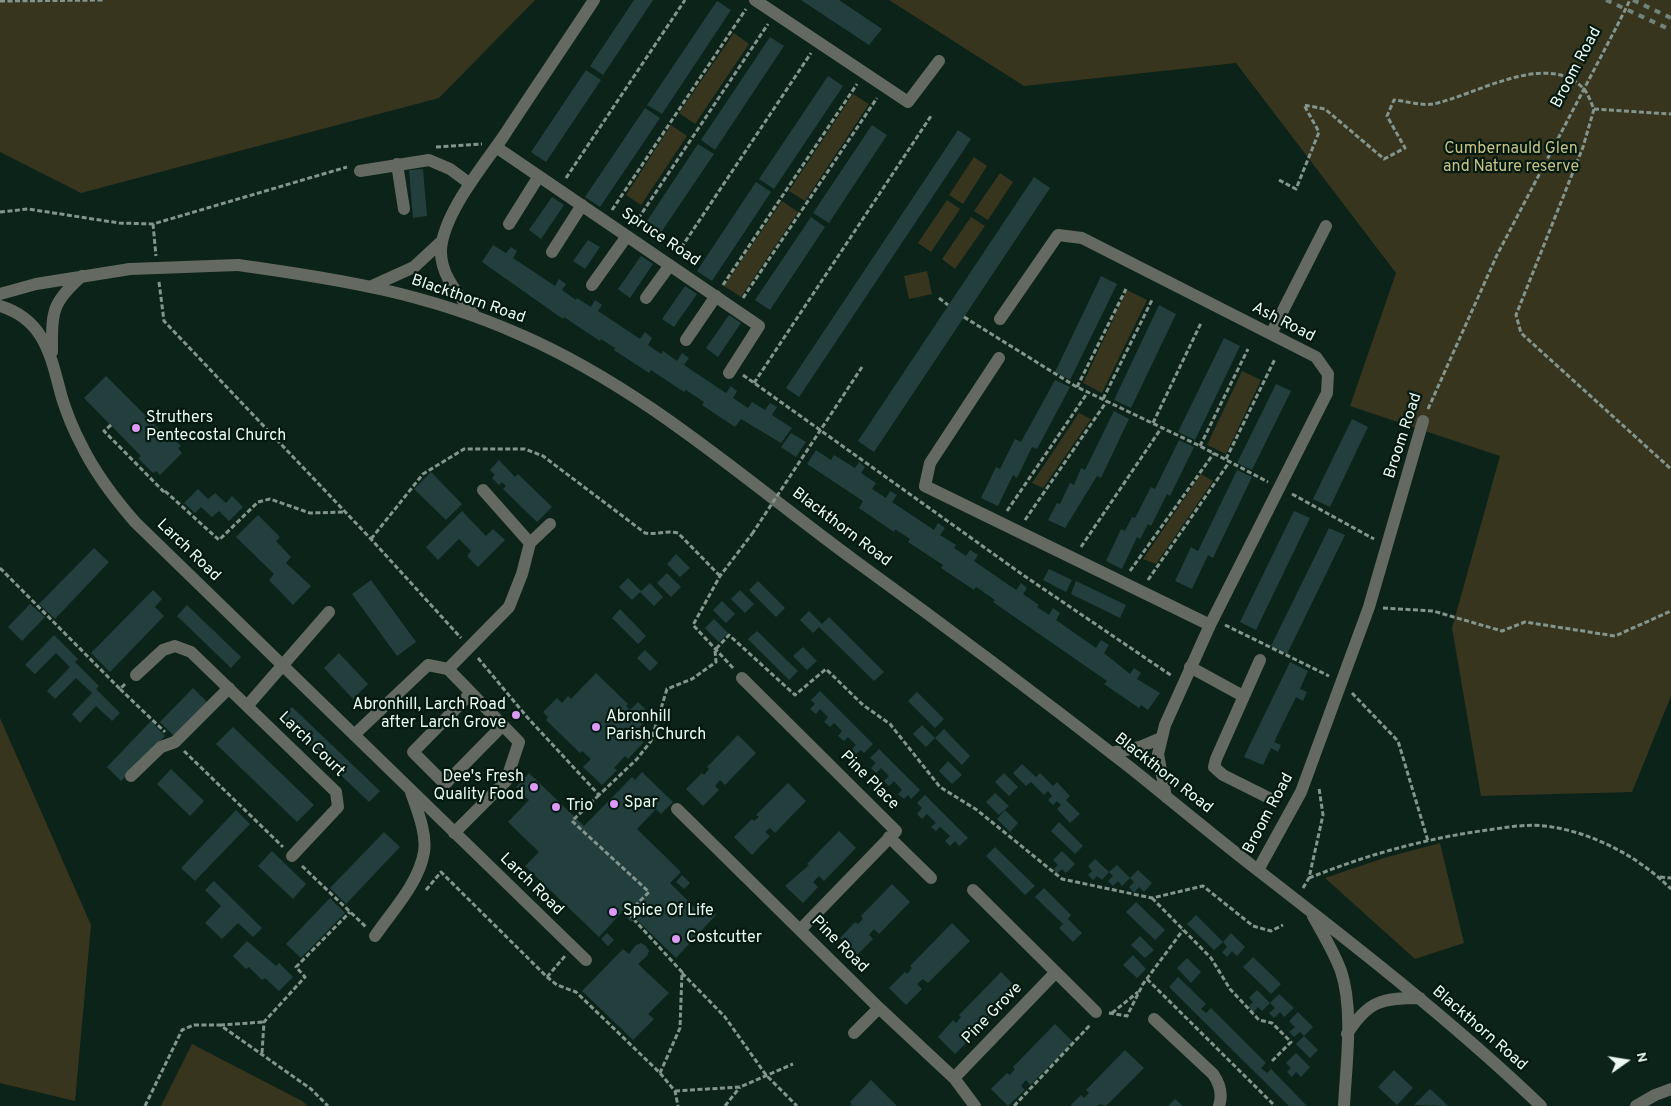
<!DOCTYPE html>
<style>
body{margin:0}
#map{position:relative;width:1671px;height:1106px;overflow:hidden;background:#0c2319;font-family:Overpass,sans-serif}
canvas{display:block}
.north{position:absolute;left:1601px;top:1036px;width:50px;height:50px;-webkit-text-stroke:4px #041910;paint-order:stroke;rotate:77deg;font-size:14px;font-weight:700;line-height:20px;text-align:center;color:#ebf9f2}
.north::after{content:'';display:block;margin:auto;width:18px;height:22px;background:#ebf9f2;clip-path:polygon(50% 0,100% 100%,50% 72%,0 100%)}
</style>
<div id="map">
<canvas width="1671" height="1106"></canvas>
<div class="north">N</div>
</div>
<script>
const context = document.querySelector('canvas').getContext('2d');
context.lineJoin = 'round';
function fill(path, color) {
  context.fillStyle = color;
  context.fill(path, 'evenodd');
}
function stroke(path, color, width, dash) {
  context.strokeStyle = color;
  context.lineWidth = width;
  context.lineCap = dash ? 'butt' : 'round';
  context.setLineDash(dash || []);
  context.stroke(path);
}
function label(font, color, halo, rows, align = 'center') {
  context.font = font + ' Overpass,sans-serif';
  context.lineWidth = 4.5;
  context.setLineDash([]);
  context.textBaseline = 'middle';
  context.strokeStyle = halo;
  context.fillStyle = color;
  for (const [text, x, y, turn = 0] of rows) {
    context.save();
    context.translate(x, y);
    context.rotate((+turn || 0) * Math.PI / 180);
    context.textAlign = isNaN(turn) ? turn : align;
    if (halo) context.strokeText(text, 0, 0);
    context.fillText(text, 0, 0);
    context.restore();
  }
}
fill(new Path2D(`
 M0,0H535L439,98L81,193L0,152Z
 M889,0H1671V696L1632,792L1481,796L1452,628L1500,456L1350,406L1396,273L1236,63L1024,86Z
 M734,33L749,44L695,124L679,113Z
 M853,94L869,104L805,201L789,191Z
 M671,125L687,136L641,205L626,195Z
 M974,157L987,166L963,204L949,195Z
 M1000,173L1013,182L988,220L974,211Z
 M947,200L960,209L931,252L918,243Z
 M782,201L798,212L741,297L724,286Z
 M971,217L985,226L955,269L942,259Z
 M927,271L932,294L909,299L904,276Z
 M1127,290L1147,300L1102,393L1083,383Z
 M1242,371L1261,380L1226,454L1207,445Z
 M1079,413L1091,419L1043,488L1032,483Z
 M1201,474L1213,481L1156,564L1143,559Z
 M0,718L91,925L75,1101L0,1083Z
 M1440,843L1464,943L1415,959L1325,878L1384,858Z
 M192,1044L302,1101L308,1106H161Z`), '#38351e');
fill(new Path2D(`
 M634,0H653L603,75L590,66Z
 M801,0H839L882,29L869,45Z
 M717,1L731,10L662,114L647,105Z
 M770,37L784,46L715,150L701,140Z
 M586,70L601,80L546,162L531,152Z
 M828,76L843,86L774,189L759,179Z
 M645,108L660,118L600,207L585,197Z
 M872,125L887,135L829,223L813,213Z
 M958,130L971,139L799,397L786,388Z
 M698,144L714,154L658,237L643,227Z
 M423,169L427,216L413,218L409,170Z
 M1034,177L1050,188L874,452L858,441Z
 M756,182L771,192L712,281L697,271Z
 M552,197L564,205L541,239L529,230Z
 M811,217L825,227L770,310L755,300Z
 M588,240L600,247L585,269L573,261Z
 M493,245L506,253L511,247L517,251L513,258L555,286L559,279L566,284L562,290L576,300L577,298L591,307L595,300L602,305L598,311L640,339L645,332L652,338L648,345L661,354L663,351L677,361L682,353L689,358L684,365L726,393L731,386L737,391L733,398L748,408L752,402L765,410L770,403L777,407L772,415L792,428L781,443L741,419L735,427L702,405L704,402L686,390L684,392L651,370L649,373L614,350L615,348L601,339L600,341L564,317L563,319L482,262Z
 M641,256L653,264L630,298L618,289Z
 M1101,276L1117,284L1070,380L1055,372Z
 M685,286L697,294L674,327L662,319Z
 M1159,305L1176,314L1131,408L1114,400Z
 M729,315L741,323L718,357L706,348Z
 M1224,338L1240,346L1195,440L1178,432Z
 M106,376L163,433L166,431L181,446L178,448L182,453L160,475L156,471L153,473L138,458L141,456L84,398Z
 M1055,380L1070,387L1037,449L1032,447L1017,478L1013,475L998,506L981,498L996,467L1000,469L1015,439L1021,442Z
 M1276,384L1291,391L1252,470L1237,463Z
 M1114,411L1129,419L1101,478L1097,476L1065,528L1048,520L1057,503L1060,504L1070,483L1074,485L1081,468L1085,470Z
 M1352,419L1368,427L1330,507L1313,499Z
 M791,433L806,442L796,457L781,447Z
 M1179,440L1194,447L1170,496L1167,494L1151,526L1148,524L1140,539L1137,537L1122,569L1106,561L1121,529L1125,531L1132,517L1135,518L1151,487L1155,489Z
 M816,450L831,460L834,455L855,468L859,462L865,467L861,473L876,483L872,489L886,498L890,491L897,495L892,502L934,530L938,523L945,528L940,535L956,545L954,548L966,556L970,550L978,555L974,561L1016,590L1021,583L1027,588L1023,594L1039,605L1037,607L1049,615L1053,608L1060,613L1056,620L1096,648L1101,640L1109,645L1104,653L1130,674L1134,668L1141,673L1137,679L1160,693L1148,710L1141,705L1139,708L1104,684L1107,681L993,602L995,600L976,587L974,590L941,568L943,565L908,542L910,539L895,529L894,532L859,508L863,501L807,464Z
 M499,460L515,477L518,474L552,507L537,522L503,489L506,486L502,482L499,485L492,478L495,475L490,470Z
 M1237,470L1252,477L1213,558L1208,555L1192,589L1175,581L1191,547L1198,551Z
 M431,472L462,504L446,520L414,489Z
 M198,489L208,499L215,493L226,503L232,496L243,507L229,521L219,511L212,517L201,507L195,513L184,503Z
 M462,511L486,536L493,529L505,540L478,567L467,556L471,551L459,539L438,560L426,547Z
 M1294,511L1310,518L1256,630L1240,622Z
 M258,515L280,537L276,541L291,557L286,563L311,586L293,605L269,580L274,574L236,537Z
 M1329,528L1345,535L1287,654L1271,646Z
 M94,548L109,562L55,619L39,604Z
 M676,554L690,568L680,577L667,564Z
 M1049,569L1072,580L1066,592L1043,580Z
 M667,573L681,587L671,597L657,583Z
 M628,578L641,591L650,583L663,597L654,606L640,592L632,600L619,587Z
 M371,580L416,642L397,656L352,594Z
 M758,581L785,608L776,617L749,590Z
 M1076,581L1126,605L1120,618L1071,594Z
 M153,590L162,599L155,607L164,616L110,672L91,653Z
 M740,590L754,604L745,613L731,599Z
 M722,601L735,614L726,623L713,610Z
 M30,604L45,617L22,641L8,627Z
 M187,605L241,657L231,668L177,616Z
 M620,609L646,636L638,644L612,618Z
 M809,611L822,624L829,617L884,672L874,681L819,627L813,633L800,620Z
 M714,619L728,633L719,642L705,628Z
 M757,631L798,671L789,680L748,639Z
 M54,635L78,659L75,662L99,686L96,689L120,713L112,721L96,706L80,723L72,714L92,693L76,678L55,699L47,691L70,667L56,653L35,674L25,665Z
 M803,647L817,661L807,670L793,656Z
 M645,650L658,663L650,671L637,658Z
 M339,653L368,684L353,699L324,668Z
 M1290,662L1308,671L1300,689L1307,692L1303,701L1296,697L1274,742L1281,745L1278,752L1271,748L1263,765L1244,757Z
 M596,673L628,704L626,706L630,710L638,702L651,715L634,733L644,742L628,759L625,756L614,768L617,770L602,785L583,767L591,759L582,751L580,753L546,720L548,717L543,712L557,698L562,703L568,696L571,699Z
 M193,688L208,703L175,737L160,722Z
 M820,691L873,744L864,753L861,750L856,754L852,749L856,745L848,737L844,741L838,736L842,731L834,723L830,727L824,722L828,717L820,709L816,714L810,709L815,704L811,700Z
 M917,692L944,719L935,728L908,701Z
 M292,707L380,791L369,802L281,718Z
 M151,721L165,736L121,781L107,767Z
 M922,725L935,738L926,747L913,734Z
 M233,727L314,805L297,822L216,744Z
 M944,729L970,756L962,765L935,738Z
 M738,735L756,753L725,785L720,780L715,786L719,790L703,806L686,789L702,773L704,775L709,769L707,767Z
 M879,749L920,790L911,799L908,795L904,799L898,794L902,790L894,781L889,786L884,781L889,776L881,768L876,773L871,768L876,763L870,758Z
 M948,761L962,775L952,784L939,771Z
 M1022,764L1036,777L1040,773L1053,786L1057,782L1070,796L1066,800L1080,814L1070,823L1057,809L1061,805L1057,801L1053,805L1048,800L1052,796L1048,791L1044,795L1031,782L1026,786L1013,773Z
 M171,769L204,801L190,816L157,784Z
 M642,772L673,802L661,814L656,809L637,829L681,872L670,883L695,908L701,901L716,915L676,958L635,918L631,922L622,912L599,937L525,866L539,852L508,822L529,800L516,787L529,773L584,826L632,777L635,780Z
 M1004,773L1018,787L1009,796L995,782Z
 M788,783L806,801L775,833L770,828L765,832L770,836L752,855L734,837L752,819L754,821L759,817L756,815Z
 M995,793L1009,806L999,815L986,802Z
 M925,795L968,838L959,846L955,841L950,846L945,841L950,836L940,827L936,831L931,827L936,823L927,814L922,819L917,814L922,808L917,803Z
 M236,810L250,824L195,881L181,868Z
 M1005,810L1018,823L1010,832L997,819Z
 M1059,822L1083,846L1075,854L1051,831Z
 M839,831L856,848L824,881L819,876L813,882L818,887L803,903L785,886L809,865L807,864Z
 M384,832L400,847L346,904L330,888Z
 M995,847L1035,886L1025,895L986,856Z
 M272,851L306,884L293,899L258,866Z
 M1062,851L1075,864L1066,873L1062,869L1057,873L1053,870L1058,865L1053,860Z
 M1095,859L1109,872L1102,880L1097,876L1093,880L1088,875L1092,871L1088,866Z
 M1117,865L1130,878L1122,886L1118,881L1113,886L1108,881L1113,876L1109,872Z
 M1138,870L1152,883L1144,892L1139,887L1134,893L1129,887L1134,882L1130,878Z
 M682,875L690,883L684,889L676,882Z
 M214,881L262,928L253,937L238,923L222,939L205,923L221,906L205,890Z
 M892,884L910,902L879,934L874,929L869,935L873,939L857,955L840,938L855,922L858,924L863,919L861,916Z
 M1044,888L1071,915L1068,919L1082,933L1073,942L1059,928L1063,924L1035,897Z
 M330,898L345,913L301,958L286,944Z
 M1136,902L1165,930L1155,940L1126,912Z
 M1196,915L1223,942L1214,950L1187,924Z
 M952,923L970,941L928,983L923,979L917,984L922,989L906,1005L889,988L905,972L907,974L912,968L910,966Z
 M607,933L614,940L608,946L601,939Z
 M1231,933L1245,947L1237,956L1232,951L1227,957L1222,952L1227,947L1223,942Z
 M1140,936L1154,950L1145,958L1131,945Z
 M247,941L276,966L279,963L293,977L279,991L265,978L262,980L249,967L246,969L233,956Z
 M641,943L646,946L649,951L647,956L638,964L669,993L648,1014L654,1019L633,1040L582,991L623,949L629,954L636,945Z
 M1133,955L1146,969L1137,978L1123,965Z
 M1253,957L1281,984L1271,994L1243,967Z
 M1187,958L1201,972L1191,983L1177,968Z
 M1001,972L1019,990L976,1032L972,1028L966,1033L971,1038L955,1054L938,1037L953,1020L956,1023L961,1017L959,1015Z
 M1178,977L1206,1004L1201,1009L1206,1013L1211,1008L1266,1063L1261,1068L1267,1073L1271,1069L1307,1106H1289L1169,987Z
 M1257,990L1270,1003L1262,1011L1258,1007L1253,1012L1248,1007L1253,1002L1249,998Z
 M1279,994L1294,1008L1284,1017L1280,1012L1274,1018L1269,1013L1275,1008L1270,1003Z
 M1298,1012L1313,1027L1304,1036L1300,1032L1294,1037L1289,1032L1295,1027L1289,1021Z
 M1055,1024L1073,1042L1030,1085L1026,1080L1021,1086L1025,1090L1008,1106L991,1089L1007,1073L1010,1075L1015,1069L1013,1067Z
 M1304,1036L1318,1050L1310,1058L1296,1044Z
 M1125,1050L1144,1068L1106,1106L1100,1104L1097,1106H1070L1081,1095L1084,1098L1089,1093L1086,1090Z
 M1296,1053L1310,1067L1301,1077L1296,1072L1292,1077L1287,1072L1291,1068L1286,1063Z
 M1394,1070L1413,1088L1397,1105L1378,1087Z
 M871,1080L897,1106H850L852,1104L850,1102Z
 M1430,1089L1440,1098L1448,1106L1414,1105Z
 M1175,1099L1183,1106H1168Z`), '#223f3e');
stroke(new Path2D(`
 M0,1L105,0
 M1594,109L1671,114
 M436,147L482,144
 M566,178L685,0
 M1279,180L1296,189L1319,132L1304,105L1325,109L1384,159L1405,148L1387,116L1394,100C1406,101 1421,106 1433,104C1474,96 1546,50 1583,88C1588,93 1591,103 1594,109L1583,147L1516,315L1521,333L1671,469
 M612,210L746,9
 M0,212L28,209L119,223L153,224L347,167
 M153,224L156,256
 M634,225L768,24
 M677,254L811,53
 M159,282L164,321L371,539L461,638
 M723,285L857,84
 M743,298L877,98
 M939,298L948,305
 M964,317L1075,386L1200,446L1268,482
 M743,375L1023,575L1172,676
 M754,383L931,116
 M1077,387L1126,289
 M1103,399L1152,300
 M1428,409L1497,255L1617,26
 M1153,423L1201,323
 M111,425L104,431L164,492
 M1200,446L1248,349
 M1226,459L1275,359
 M165,491L219,540L258,502L270,499L310,513L346,512
 M1292,494L1374,539
 M1007,511L1088,392
 M1025,520L1107,401
 M371,539L423,474L464,449H525L543,456L645,533C657,535 667,530 678,533L720,576
 M1081,547L1162,427
 M0,568L120,689L126,683
 M1130,571L1214,453
 M1148,580L1230,461
 M1383,608L1433,611L1502,631L1525,622L1615,636L1671,611
 M1225,625L1329,676
 M478,658L527,717L599,795L637,759L651,741L667,689L692,679L716,662L715,650L729,635L795,695L826,669L863,705L890,724L940,787L977,810L1062,879L1152,898L1203,886L1253,926L1271,931L1283,925
 M733,668L693,625L720,576L752,534
 M120,689L165,732
 M1352,693L1398,741L1428,841
 M184,751L283,847
 M599,795L572,821L649,892L628,913L682,972L680,1028L660,1073
 M302,866L366,927
 M1660,877L1671,878
 M1309,878C1366,855 1427,838 1488,830C1508,827 1531,823 1552,827C1596,834 1640,858 1671,889
 M1303,888L1309,878L1323,815L1319,788
 M426,890L441,872L547,977L557,985L576,992L660,1073L675,1091L678,1106
 M1152,898L1211,958L1230,989L1259,1020L1272,1023L1291,1042L1271,1062
 M682,973L725,1017L766,1075L797,1106
 M547,977L565,956
 M1147,979L1275,1106
 M1109,1013L1127,1016L1143,984L1183,930
 M1112,1013L1138,992
 M220,1025L264,1022
 M262,1053L264,1022L305,977L296,967L350,912
 M675,1091L740,1087L793,1064
 M145,1106L182,1030L194,1025H220L311,1089L328,1106
 M725,1106L740,1087
 M1014,1106L1091,1024`), '#83958c', 3, [5, 2.5]);
stroke(new Path2D(`
 M755,0L908,102L939,61
 M496,147L759,326L729,373
 M397,164L404,209
 M360,171L429,160L450,169L469,183
 M509,224L539,176
 M552,252L582,205
 M238,265C339,279 427,293 521,335C645,389 746,481 854,560C948,628 1041,698 1132,769C1173,802 1214,836 1255,868C1353,944 1451,1020 1541,1106
 M592,285L627,236
 M372,286L414,267L442,241
 M0,294L36,284L130,269
 M646,298L670,265
 M0,306C46,320 51,358 62,398C67,414 73,429 81,444C95,473 114,498 135,522L586,960
 M475,316C460,296 440,276 441,250C443,214 483,166 503,137C533,91 564,46 594,0
 M1000,319L1058,235L1082,238L1316,357L1328,374L1327,393L1210,625L1165,725L1158,754L1166,797
 M1271,334L1326,226
 M686,340L716,296
 M52,352C52,312 51,303 82,276
 M999,358L930,463L925,486L1210,625
 M483,490L530,543
 M1260,660L1216,759L1214,767L1223,775L1273,800
 M1190,667L1243,696
 M448,669L509,607L522,574L530,543L550,524
 M136,675L163,650L175,646L191,652L336,792L338,807L292,856
 M742,678L896,831L800,930
 M471,693L413,752L445,784L503,725
 M248,705L329,612
 M354,735L428,665L448,669L519,742L506,781L454,833
 M1111,753L1140,747L1161,738
 M131,776L161,747L175,742L229,688
 M677,809L879,1008L954,1078L975,1106
 M889,837L931,878
 M1258,870L1301,792L1369,607L1423,421
 M973,890L1096,1012
 M1313,916C1323,934 1334,952 1341,971C1354,1010 1346,1065 1344,1106
 M375,936C392,911 419,883 424,852C427,833 417,810 411,792
 M1154,1019L1213,1074C1220,1084 1223,1094 1219,1106
 M854,1033L879,1008
 M1347,1034C1368,1001 1381,998 1420,998
 M954,1078L1056,972
 M1636,1106L1655,1095L1671,1089`), '#646a61', 12);
stroke(new Path2D(`
 M1606,0L1671,30
 M1633,0L1671,18`), '#71847b', 4, [6, 6]);
stroke(new Path2D(`
 M1617,26L1630,0
 M752,534L862,367`), '#83958c', 3, [5, 2.5]);
stroke(new Path2D(`
 M130,269L238,265`), '#646a61', 12);
for (const [x, y, r, color] of [
 [136,428,5,"#dc99f5"],
 [516,715,5,"#dc99f5"],
 [596,727,5,"#dc99f5"],
 [534,787,5,"#dc99f5"],
 [614,804,5,"#dc99f5"],
 [556,807,5,"#dc99f5"],
 [613,912,5,"#dc99f5"],
 [676,939,5,"#dc99f5"]
]) {
  const dot = new Path2D();
  dot.arc(x, y, r, 0, 2 * Math.PI);
  context.fillStyle = color;
  context.fill(dot);
  stroke(dot, '#041910', 2);
}
label('16px', '#ebf9f2', '#041910', [
 ["Broom Road",1577,68,-62],
 ["Spruce Road",660,238,34],
 ["Blackthorn Road",468,300,19],
 ["Ash Road",1283,323,27],
 ["Broom Road",1404,436,-72],
 ["Blackthorn Road",841,528,37],
 ["Larch Road",188,551,44],
 ["Larch Court",311,745,44],
 ["Blackthorn Road",1163,774,38],
 ["Pine Place",869,781,45],
 ["Broom Road",1269,814,-62],
 ["Larch Road",531,885,44],
 ["Pine Road",839,945,45],
 ["Pine Grove",993,1014,-46],
 ["Blackthorn Road",1479,1029,41]
]);
label('16px', '#c8c084', '#041910', [
 ["Cumbernauld Glen",1511,150],
 ["and Nature reserve",1511,168]
]);
label('16px', '#ebf9f2', '#041910', [
 ["Struthers",146,419],
 ["Pentecostal Church",146,437],
 ["Abronhill, Larch Road",506,706,"right"],
 ["after Larch Grove",506,724,"right"],
 ["Abronhill",606,718],
 ["Parish Church",606,736],
 ["Dee's Fresh",524,778,"right"],
 ["Quality Food",524,796,"right"],
 ["Spar",624,804],
 ["Trio",566,807],
 ["Spice Of Life",623,912],
 ["Costcutter",686,939]
], 'left');
</script>
